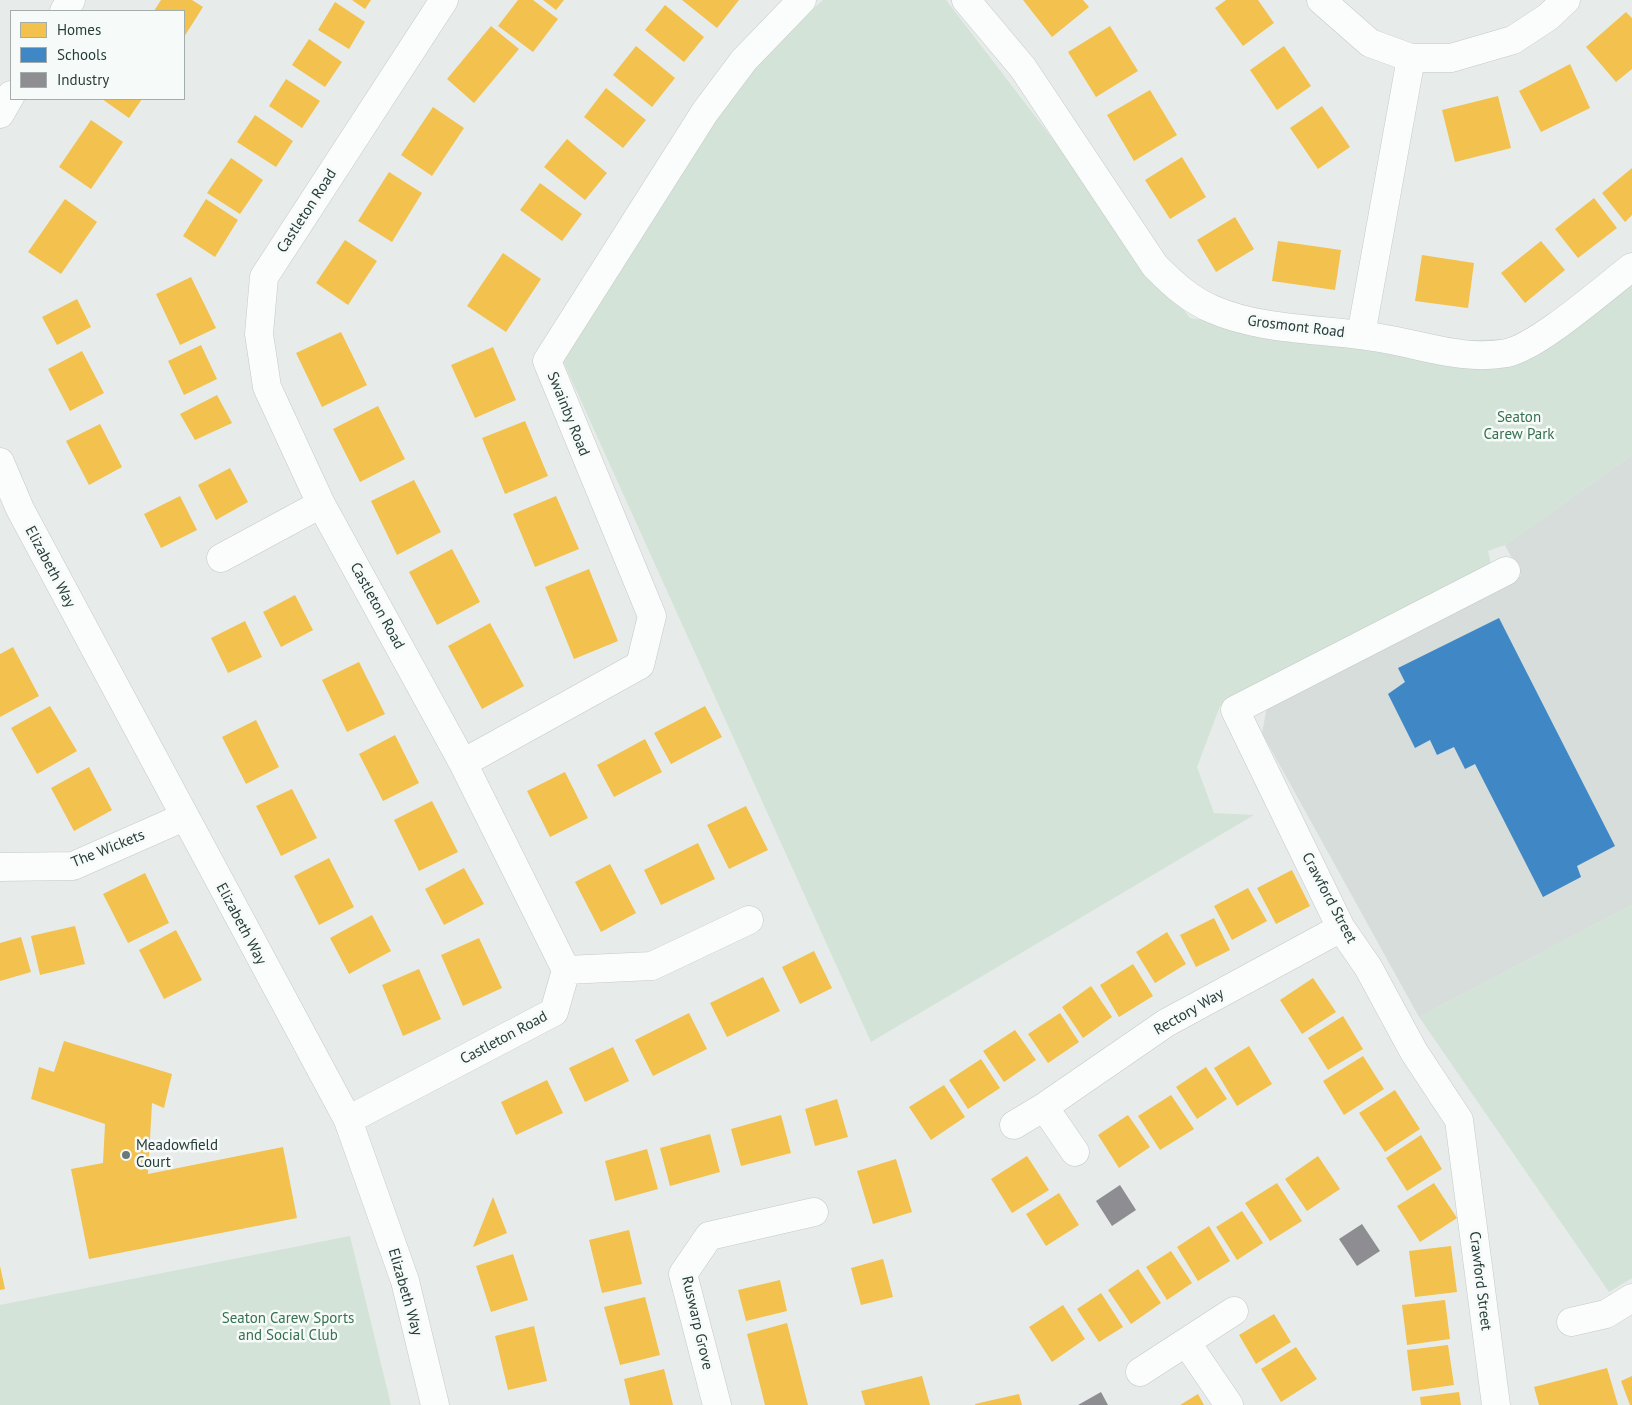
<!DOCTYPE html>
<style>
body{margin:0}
#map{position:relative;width:1632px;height:1405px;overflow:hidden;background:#e7ecea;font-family:"PT Sans",sans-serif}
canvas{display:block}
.legend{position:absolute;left:10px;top:10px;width:175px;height:90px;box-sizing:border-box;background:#f6faf8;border:1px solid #a3aeac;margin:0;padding:6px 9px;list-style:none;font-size:15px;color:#273d39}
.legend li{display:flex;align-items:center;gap:10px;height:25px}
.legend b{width:25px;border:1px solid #a3aeac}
</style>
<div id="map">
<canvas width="1632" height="1405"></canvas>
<ul class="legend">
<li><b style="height:14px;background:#f2c14e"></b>Homes</li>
<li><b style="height:14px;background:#3f88c5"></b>Schools</li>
<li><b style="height:14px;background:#8d8d92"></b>Industry</li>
</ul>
</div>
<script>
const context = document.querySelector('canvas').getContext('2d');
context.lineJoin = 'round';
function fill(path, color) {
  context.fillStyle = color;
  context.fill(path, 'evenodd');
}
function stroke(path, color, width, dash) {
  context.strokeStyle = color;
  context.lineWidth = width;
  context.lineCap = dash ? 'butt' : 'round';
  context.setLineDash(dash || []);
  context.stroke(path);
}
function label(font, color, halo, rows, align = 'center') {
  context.font = font + ' "PT Sans",sans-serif';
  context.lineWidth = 5;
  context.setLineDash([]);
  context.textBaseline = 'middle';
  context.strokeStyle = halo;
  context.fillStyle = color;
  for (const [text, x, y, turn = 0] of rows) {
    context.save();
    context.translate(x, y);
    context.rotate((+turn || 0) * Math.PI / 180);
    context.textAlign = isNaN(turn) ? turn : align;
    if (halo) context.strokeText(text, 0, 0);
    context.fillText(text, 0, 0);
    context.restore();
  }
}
fill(new Path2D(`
 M1632,455V905L1419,1017L1262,733L1267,707L1521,576L1505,545Z`), '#d6ddda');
fill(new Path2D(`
 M823,0H946L1190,318L1370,343L1544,338L1632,271V455L1505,545L1488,551L1491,564L1220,706L1197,767L1214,813L1254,815L871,1042L563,361L749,66Z
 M1632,905V1278L1609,1292L1419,1017Z
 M350,1236L391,1405H0V1305Z`), '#d3e3d8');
fill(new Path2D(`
 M161,0H192L203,7L184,37V11H154Z
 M352,0H371L365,9Z
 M518,0H533L558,19L533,52L498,26Z
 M543,0H564L556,10Z
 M682,0H739L717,28Z
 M1023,0H1083L1089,7L1052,37Z
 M1226,0H1258L1274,23L1243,46L1215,8Z
 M335,2L365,22L349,49L318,30Z
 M665,5L704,37L684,62L645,30Z
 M1626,12L1632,18V69L1616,82L1586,47Z
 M491,26L519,49L474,103L447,79Z
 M1110,26L1138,71L1096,97L1068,52Z
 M309,39L342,62L325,87L292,65Z
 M636,46L675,78L652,107L613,75Z
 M1284,46L1311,86L1277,110L1250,70Z
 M1570,64L1590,108L1541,132L1519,91Z
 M286,79L320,101L302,128L269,106Z
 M606,88L646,120L623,148L584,117Z
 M1150,90L1177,135L1134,161L1107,115Z
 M1498,96L1511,148L1455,162L1442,110Z
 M102,99H142L129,118Z
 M1322,106L1350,147L1318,169L1290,128Z
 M433,107L464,128L432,176L401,155Z
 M255,115L293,141L276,167L237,142Z
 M91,120L123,142L91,189L59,167Z
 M567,139L607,173L585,200L544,167Z
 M1182,157L1206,197L1170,219L1145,180Z
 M231,158L263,180L240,214L207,193Z
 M1632,168V215L1625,222L1602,193Z
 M389,172L422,193L392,242L358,221Z
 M540,183L582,214L562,241L520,210Z
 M1594,198L1617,228L1578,258L1555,229Z
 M65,199L97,222L61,274L28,252Z
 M206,199L238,220L215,257L183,236Z
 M1235,217L1254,249L1216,272L1197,240Z
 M345,240L377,261L348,305L316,283Z
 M1278,241L1341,250L1335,290L1272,281Z
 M1541,241L1565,270L1525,303L1501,273Z
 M503,253L541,279L506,332L467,306Z
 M1422,255L1474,263L1468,308L1415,301Z
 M191,277L216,328L180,345L156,294Z
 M77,299L91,327L57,345L42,317Z
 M341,332L367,385L322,407L296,353Z
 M201,345L217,379L184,395L168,361Z
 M493,347L516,400L475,418L451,365Z
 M82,351L104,393L70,411L48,369Z
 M217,395L232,423L195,440L180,414Z
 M378,406L405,459L360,482L333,429Z
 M525,421L548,476L505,494L482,438Z
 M100,424L122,467L89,485L66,441Z
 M230,468L248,502L216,520L198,485Z
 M414,480L441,532L397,555L371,501Z
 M180,496L197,530L161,548L144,514Z
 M556,496L579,549L535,567L513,514Z
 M452,549L480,602L437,625L409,572Z
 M589,569L618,641L574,659L545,587Z
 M295,595L313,630L281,647L263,612Z
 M245,621L262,657L228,673L211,638Z
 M490,623L524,686L482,709L448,646Z
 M13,647L39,696L0,717V654Z
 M359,662L385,714L347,732L322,680Z
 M50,706L77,751L37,774L11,728Z
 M705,706L722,737L671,764L654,733Z
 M256,720L279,767L246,784L222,737Z
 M395,735L419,783L383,801L359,754Z
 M645,739L662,772L614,797L597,765Z
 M89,767L112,810L74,831L51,788Z
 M565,772L588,818L550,837L527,791Z
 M292,789L317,838L281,856L256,806Z
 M432,801L458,852L419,871L394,820Z
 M746,806L768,850L729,869L707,825Z
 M698,843L715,879L661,905L644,870Z
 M329,858L354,907L319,925L294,876Z
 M610,864L636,913L601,932L575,882Z
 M464,868L484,904L444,925L425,889Z
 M1292,870L1310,906L1276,924L1257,888Z
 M145,873L169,923L128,943L103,894Z
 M1248,888L1267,921L1232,940L1214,906Z
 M372,915L391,951L349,974L330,938Z
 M1214,918L1230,950L1196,967L1180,935Z
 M75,926L85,964L40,975L31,936Z
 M176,930L202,980L164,999L139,950Z
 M1167,932L1186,964L1155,983L1136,952Z
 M21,937L31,972L0,981V943Z
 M479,938L502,988L463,1006L441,955Z
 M814,951L832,988L800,1004L782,967Z
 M1133,964L1153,996L1119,1017L1100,985Z
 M419,969L441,1019L403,1036L382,985Z
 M763,977L780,1011L727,1037L710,1003Z
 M1313,978L1336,1012L1302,1034L1280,1000Z
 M1091,986L1112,1017L1083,1038L1062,1007Z
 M689,1013L707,1049L653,1076L635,1040Z
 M1060,1013L1079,1042L1048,1063L1028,1034Z
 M1343,1016L1363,1049L1328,1070L1308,1038Z
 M1015,1030L1036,1060L1004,1082L983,1051Z
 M64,1041L172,1074L164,1108L152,1103L148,1174L283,1147L297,1218L89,1259L71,1169L103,1163L105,1124L31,1099L39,1067L54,1072Z
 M1249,1046L1272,1084L1237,1106L1214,1068Z
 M613,1047L629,1081L585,1102L569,1068Z
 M1363,1056L1384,1089L1344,1115L1323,1081Z
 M981,1059L1000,1088L968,1109L949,1080Z
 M1206,1067L1227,1099L1197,1119L1176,1087Z
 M547,1080L563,1113L516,1135L501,1102Z
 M944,1085L965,1117L931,1140L909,1107Z
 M1395,1090L1420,1129L1385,1152L1359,1113Z
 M1171,1095L1194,1129L1160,1150L1138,1116Z
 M837,1099L848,1137L815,1146L805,1109Z
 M781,1115L791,1153L741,1166L731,1129Z
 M1128,1115L1150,1147L1119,1168L1098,1135Z
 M710,1134L720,1172L670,1186L660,1148Z
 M1421,1135L1442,1169L1407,1191L1386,1158Z
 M647,1149L658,1189L615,1201L605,1161Z
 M1027,1156L1049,1190L1012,1213L991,1179Z
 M1318,1156L1340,1189L1307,1211L1285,1179Z
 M896,1159L912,1212L873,1224L857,1171Z
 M1277,1183L1302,1221L1270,1241L1245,1203Z
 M1434,1183L1457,1218L1420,1242L1397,1206Z
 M1059,1193L1079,1225L1046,1246L1026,1214Z
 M493,1197L507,1233L473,1247Z
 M1242,1211L1263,1243L1237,1260L1216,1227Z
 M1209,1226L1230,1261L1198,1281L1177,1247Z
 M629,1230L642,1284L602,1293L589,1240Z
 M1451,1246L1457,1292L1415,1297L1409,1251Z
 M1171,1251L1192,1283L1167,1300L1146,1267Z
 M513,1254L528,1300L491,1312L476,1266Z
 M883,1259L893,1297L861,1305L851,1268Z
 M0,1266L5,1289L0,1290Z
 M1138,1269L1161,1303L1131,1324L1108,1290Z
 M780,1280L787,1311L746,1321L738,1290Z
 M1101,1293L1123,1327L1099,1342L1077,1309Z
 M645,1297L660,1355L620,1365L604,1307Z
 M1445,1300L1450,1339L1407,1345L1402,1305Z
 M1063,1305L1085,1339L1052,1362L1029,1327Z
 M1274,1314L1291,1342L1256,1364L1239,1335Z
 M787,1323L808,1405H765L747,1334Z
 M534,1326L547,1381L508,1390L495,1336Z
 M1448,1345L1454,1385L1412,1391L1407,1350Z
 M1296,1347L1317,1379L1281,1402L1261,1369Z
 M1607,1368L1618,1405H1539L1534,1387Z
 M664,1369L673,1405H630L624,1379Z
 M922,1376L930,1405H865L861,1391Z
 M1632,1376V1405H1630L1621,1381Z
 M1459,1392L1461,1405H1421L1420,1397Z
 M1019,1394L1022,1405H975V1404Z
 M1198,1394L1204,1405H1180Z`), '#f2c14e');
fill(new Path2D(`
 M1499,618L1615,846L1577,866L1581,877L1543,897L1475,764L1465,769L1454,747L1437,755L1430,740L1415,748L1388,694L1405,682L1398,668Z`), '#3f88c5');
fill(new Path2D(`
 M1120,1185L1136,1210L1112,1226L1096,1201Z
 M1362,1224L1380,1251L1357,1266L1339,1239Z
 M1101,1392L1108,1405H1078Z`), '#8d8d92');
const minor = new Path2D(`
 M966,0L1023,68L1155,266C1173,284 1189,299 1212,309C1265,332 1325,328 1380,338C1423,345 1464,361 1507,353C1539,346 1603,289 1632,267
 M1321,0L1370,43L1411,58H1451L1513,40L1548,17L1566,0
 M64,11L71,0
 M0,114L11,95
 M1361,335L1411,58
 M0,462L20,509L348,1120L405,1281L435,1405
 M221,558L321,504
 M463,763L640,665L652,616L547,361L705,112L744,60L802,0
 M0,867L73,866L184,817
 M566,970L652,966L749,920
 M348,1120L554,1012L566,970L463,763L321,504L267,387L259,334L264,277L444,0
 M1014,1125L1044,1107
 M1075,1152L1044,1107L1166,1023L1341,928
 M1571,1322L1606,1314L1632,1298
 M1186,1342L1229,1405
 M1140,1372L1234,1311
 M717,1405L683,1274L709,1236L814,1212
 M1496,1405L1459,1120L1414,1052L1368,967L1341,928L1235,710L1506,571`);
stroke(minor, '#c4c9c7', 29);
stroke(minor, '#fbfcfc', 28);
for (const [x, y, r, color] of [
 [126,1155,5,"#6a7a77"]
]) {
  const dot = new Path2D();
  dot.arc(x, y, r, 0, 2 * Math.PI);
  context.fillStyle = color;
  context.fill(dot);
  stroke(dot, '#f6faf8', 2);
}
label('15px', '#273d39', '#f6faf8', [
 ["Castleton Road",307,211,-57],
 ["Grosmont Road",1296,327,7],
 ["Swainby Road",568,414,68],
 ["Elizabeth Way",50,567,62],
 ["Castleton Road",377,606,61],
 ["The Wickets",108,849,-22],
 ["Crawford Street",1329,898,62],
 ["Elizabeth Way",241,924,62],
 ["Rectory Way",1189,1012,-30],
 ["Castleton Road",504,1038,-28],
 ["Crawford Street",1480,1281,83],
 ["Elizabeth Way",405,1292,74],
 ["Ruswarp Grove",697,1323,77]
]);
label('15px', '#367050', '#f6faf8', [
 ["Seaton",1519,418],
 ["Carew Park",1519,435],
 ["Seaton Carew Sports",288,1319],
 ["and Social Club",288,1336]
]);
label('15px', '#273d39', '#f6faf8', [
 ["Meadowfield",136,1146],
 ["Court",136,1163]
], 'left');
</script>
